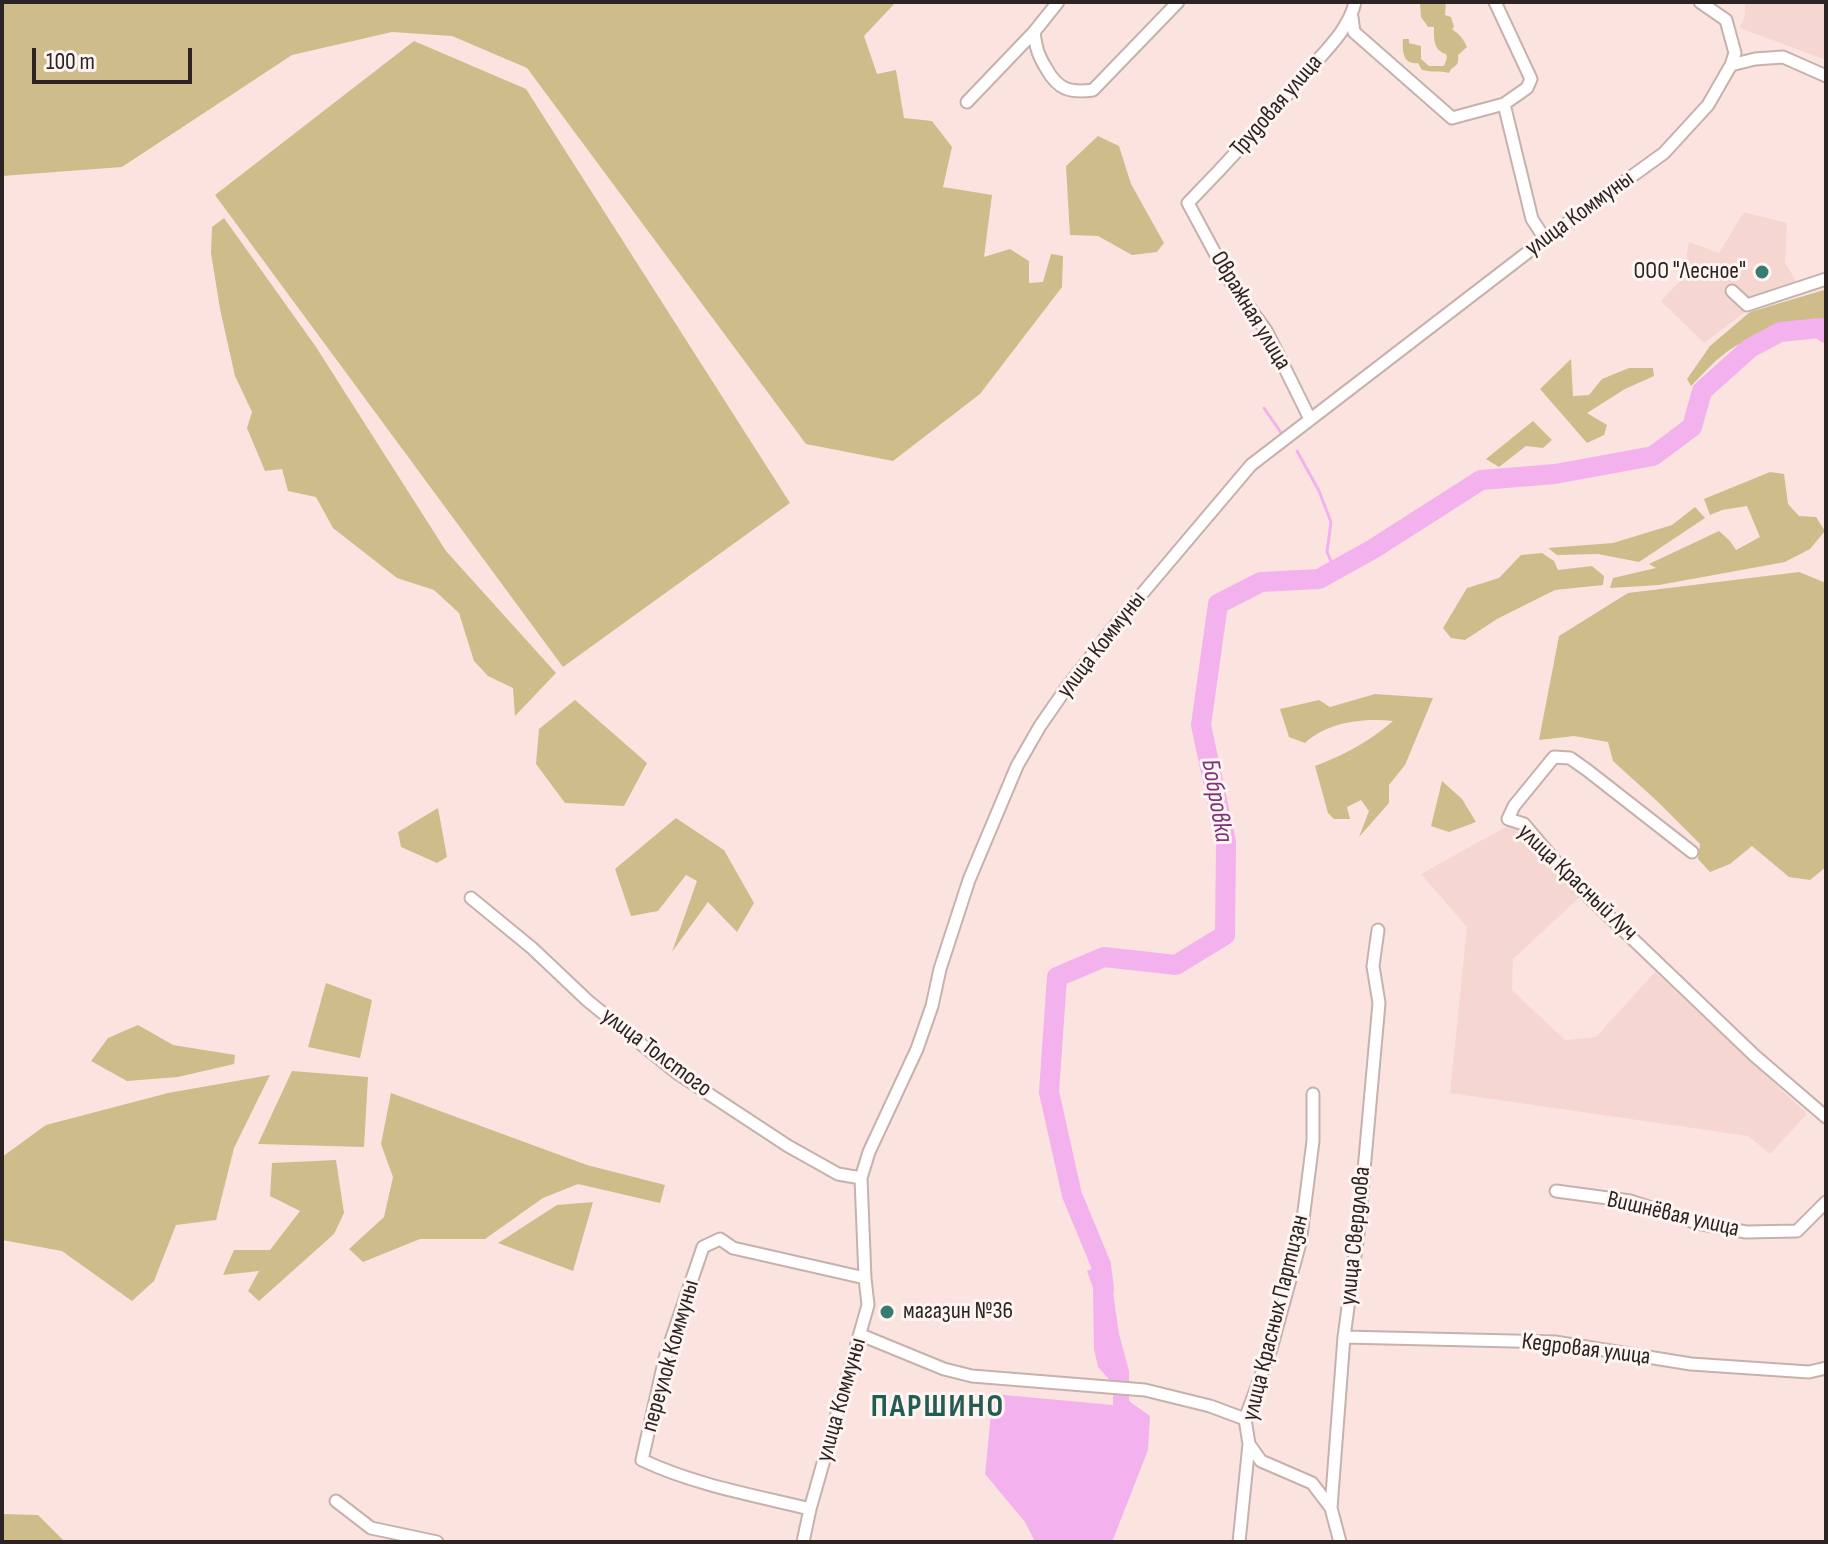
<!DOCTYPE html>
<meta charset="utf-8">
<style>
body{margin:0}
#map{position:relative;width:1828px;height:1544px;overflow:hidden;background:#fbe4e0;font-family:"Sofia Sans Condensed",sans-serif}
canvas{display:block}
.frame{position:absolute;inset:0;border:4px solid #2c2423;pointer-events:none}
.scale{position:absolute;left:32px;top:48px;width:160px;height:36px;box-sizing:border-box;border:4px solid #2c2423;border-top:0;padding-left:10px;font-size:24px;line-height:28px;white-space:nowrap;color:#2c2423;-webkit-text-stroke:6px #fef5f3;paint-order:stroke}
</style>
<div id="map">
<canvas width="1828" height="1544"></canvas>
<div class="frame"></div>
<div class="scale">100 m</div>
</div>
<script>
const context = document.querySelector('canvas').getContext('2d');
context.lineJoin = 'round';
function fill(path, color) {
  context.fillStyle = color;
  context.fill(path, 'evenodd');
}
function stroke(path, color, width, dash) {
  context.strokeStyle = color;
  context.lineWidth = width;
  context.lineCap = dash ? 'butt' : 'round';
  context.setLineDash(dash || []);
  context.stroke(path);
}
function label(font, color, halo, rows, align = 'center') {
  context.font = font + ' "Sofia Sans Condensed",sans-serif';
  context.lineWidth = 6;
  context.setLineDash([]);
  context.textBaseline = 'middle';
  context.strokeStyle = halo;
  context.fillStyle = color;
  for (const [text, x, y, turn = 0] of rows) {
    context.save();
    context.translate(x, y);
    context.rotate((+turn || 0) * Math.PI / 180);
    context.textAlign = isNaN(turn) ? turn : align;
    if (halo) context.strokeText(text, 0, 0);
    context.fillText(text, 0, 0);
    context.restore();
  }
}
fill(new Path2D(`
 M1745,2H1826V60L1740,28L1745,15Z
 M1744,212L1787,223L1785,262L1802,292L1748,310L1704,343L1661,301L1683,278L1689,242L1719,253Z
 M1511,824L1525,831L1581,896L1513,959L1512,990L1565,1040L1596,1037L1655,972L1807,1114L1770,1154L1748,1136L1450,1093L1467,927L1421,874Z`), '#f5d6d1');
fill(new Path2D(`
 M2,2H896L864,36L877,74L896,70L904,118L932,121L952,147L943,187L992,195L984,257L1010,249L1029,261V283L1043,282L1051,254L1063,256L1062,287L980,394L893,461L806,444L527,68L452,36L392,32L292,55L122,167L2,176Z
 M1420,2H1446L1445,15L1451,17L1454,27L1452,29C1460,35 1463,38 1467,47L1458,55C1459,62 1458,65 1451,69L1449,73C1440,70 1432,73 1422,70L1418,63C1403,65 1402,51 1403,39H1409V43L1421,46V59L1429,66H1444L1447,58L1446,54C1433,50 1434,39 1434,27H1428L1421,17Z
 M414,41L526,89L790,503L563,667L215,195Z
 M1098,136L1119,146L1131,184L1164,243L1157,252L1132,255L1098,236L1070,235L1066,166Z
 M224,218L316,347L446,551L556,673L515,716L513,688L488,676L474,661L459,613L434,590L397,578L333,528L316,497L288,491L282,469L265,471L247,428L252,412L235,376L220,309L211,253L212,227Z
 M1824,290H1826V322L1823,320C1787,325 1752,332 1723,355C1711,364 1701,376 1691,386L1687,379L1710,346L1750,312Z
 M1571,359L1573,396L1589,395L1602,379L1629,368H1653L1654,376L1625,389L1587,413L1607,425L1604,435L1587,443L1540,389Z
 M1533,421L1552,440L1543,448L1526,446L1499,467L1486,459Z
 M1770,472L1784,474L1788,504L1799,516L1816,517L1825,531L1810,549L1785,562L1659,585L1610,588L1613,578L1656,568L1649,564L1719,531L1730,541L1736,550L1760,537L1747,506L1722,510L1710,515L1704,499Z
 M1695,507L1705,518L1639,562L1598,554L1557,555L1548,548L1613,543L1672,525Z
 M1542,553L1554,561L1558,570L1592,566L1604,576L1603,585L1555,590L1497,619L1465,640L1451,638L1443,628L1467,588L1499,578L1521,555Z
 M1799,572L1826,583V867L1810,880L1789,877L1752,846L1730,864L1710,872L1698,859L1700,844L1657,801L1613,761L1608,742L1574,736L1539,740L1559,636L1628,593Z
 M1375,694L1433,698L1405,765L1389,785V803L1359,837L1369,811L1361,800L1347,807L1350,819H1334L1328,813L1315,766C1344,755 1370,741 1393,721C1363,718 1328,722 1305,743L1289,737L1280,709L1319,700L1330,707Z
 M575,700L647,763L624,806L565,803L536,764L539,729Z
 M1442,781L1462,799L1476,822L1449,832L1431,826Z
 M438,808L447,857L437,863L401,847L398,832Z
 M676,818L724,850L754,903L737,932L708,902L672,952L697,881L686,875L658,911L631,916L615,869Z
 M326,983L372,1000L360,1058L308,1047Z
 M138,1025L173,1045L235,1055L234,1064L178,1077L127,1081L91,1061L108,1038Z
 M292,1071L368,1077L364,1147L258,1144Z
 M270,1075L234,1148L216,1220L176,1225L154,1281L132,1301L62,1251L2,1240V1157L46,1125L168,1093Z
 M391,1093L587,1165L665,1185L660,1203L578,1184L543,1198L485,1239H420L363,1262L349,1249L384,1217L393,1177L381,1144Z
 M336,1160L344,1213L334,1234L259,1301L248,1291L259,1271L223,1275L234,1250H270L300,1211L270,1196L272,1163Z
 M593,1202L573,1271L498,1243L557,1205Z
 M2,1514L38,1515L65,1542H2Z`), '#cebc8a');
fill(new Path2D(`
 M1109,1264L1119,1334L1129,1371V1401L1150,1416L1148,1450L1112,1542H1035L1025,1522L985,1474L993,1394L1113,1405V1384L1098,1367L1094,1349L1093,1288L1087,1271L1101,1265Z`), '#f3b1ee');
stroke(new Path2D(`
 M1264,408L1282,434
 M1297,451L1319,491L1331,522L1327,552L1335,570`), '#f3b1ee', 3);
stroke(new Path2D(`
 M1104,1290L1101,1265L1072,1195L1049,1092L1057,977L1104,957L1176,965L1225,935L1226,842L1201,725L1218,604L1261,582L1319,579L1373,549L1481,480L1555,474L1653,456L1692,427L1702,391L1750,348L1780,332L1820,328L1826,333`), '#f3b1ee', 20);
const minor = new Path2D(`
 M1058,2L1034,32C1036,48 1038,55 1046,68C1058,90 1070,93 1093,90L1178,2
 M1495,2L1531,79L1527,88L1504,104
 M1700,2L1726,20L1735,53L1731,65
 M1352,17L1354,32L1452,118L1504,104L1532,219L1545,239
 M967,102L1034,32
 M1732,291L1747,305L1826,279
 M1310,419L1267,332L1230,281L1188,203C1229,161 1268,118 1306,73C1324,52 1349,30 1355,2
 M1692,852L1587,770L1570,758L1554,757L1514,806L1508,819L1524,824L1563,870L1594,902L1755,1056L1826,1117
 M471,898L532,948L588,1001L677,1073L788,1146L838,1174L861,1178
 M1556,1191L1630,1201L1697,1223L1746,1232L1797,1231L1826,1202
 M861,1335L944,1369L972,1376L1145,1390L1210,1406L1245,1419
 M1344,1337L1555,1342L1691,1364L1809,1372L1826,1368
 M1249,1444L1261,1461L1312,1483L1331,1508
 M336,1501L371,1528L437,1542
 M810,1509C753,1495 695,1485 642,1460L665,1358L703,1247L720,1239L733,1248L865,1278
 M803,1542L810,1509L868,1305L865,1278L861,1178L869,1152L917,1049L932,1006L940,969L969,880L1017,766L1040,726L1067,687L1114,627L1251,465L1545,239L1664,153L1708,105L1731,65L1755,59L1783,57L1826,76
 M1239,1542L1249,1444L1245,1419L1271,1349L1300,1243L1313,1141V1094
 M1340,1542L1331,1508L1344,1337L1359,1226L1379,1003L1373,966L1378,930`);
stroke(minor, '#c6b1ad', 15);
stroke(minor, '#fff', 11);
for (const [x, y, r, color] of [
 [1762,272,8,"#377c71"],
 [887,1312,8,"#377c71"]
]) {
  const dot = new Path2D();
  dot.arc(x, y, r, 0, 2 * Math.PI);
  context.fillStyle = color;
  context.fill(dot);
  stroke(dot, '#fef5f3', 3);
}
label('24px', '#2c2423', '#fef5f3', [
 ["Трудовая улица",1277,106,-49],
 ["улица Коммуны",1580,214,-36],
 ["Овражная улица",1250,311,59],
 ["улица Коммуны",1102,645,-52],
 ["улица Красный Луч",1577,883,44],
 ["улица Толстого",656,1053,37],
 ["Вишнёвая улица",1673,1215,13],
 ["улица Свердлова",1356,1236,-84],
 ["улица Красных Партизан",1276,1318,-76],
 ["Кедровая улица",1586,1350,7],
 ["переулок Коммуны",671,1356,-74],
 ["улица Коммуны",842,1400,-74]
]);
label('24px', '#2c2423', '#fef5f3', [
 ["ООО \"Лесное\"",1746,272],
 ["магазин №36",903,1312,"left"]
], 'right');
label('italic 26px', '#7e337b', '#fef5f3', [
 ["Бобровка",1216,801,80]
]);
context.letterSpacing = '2px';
label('bold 32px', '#245b52', '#fef5f3', [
 ["ПАРШИНО",938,1408]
]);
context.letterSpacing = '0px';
</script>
